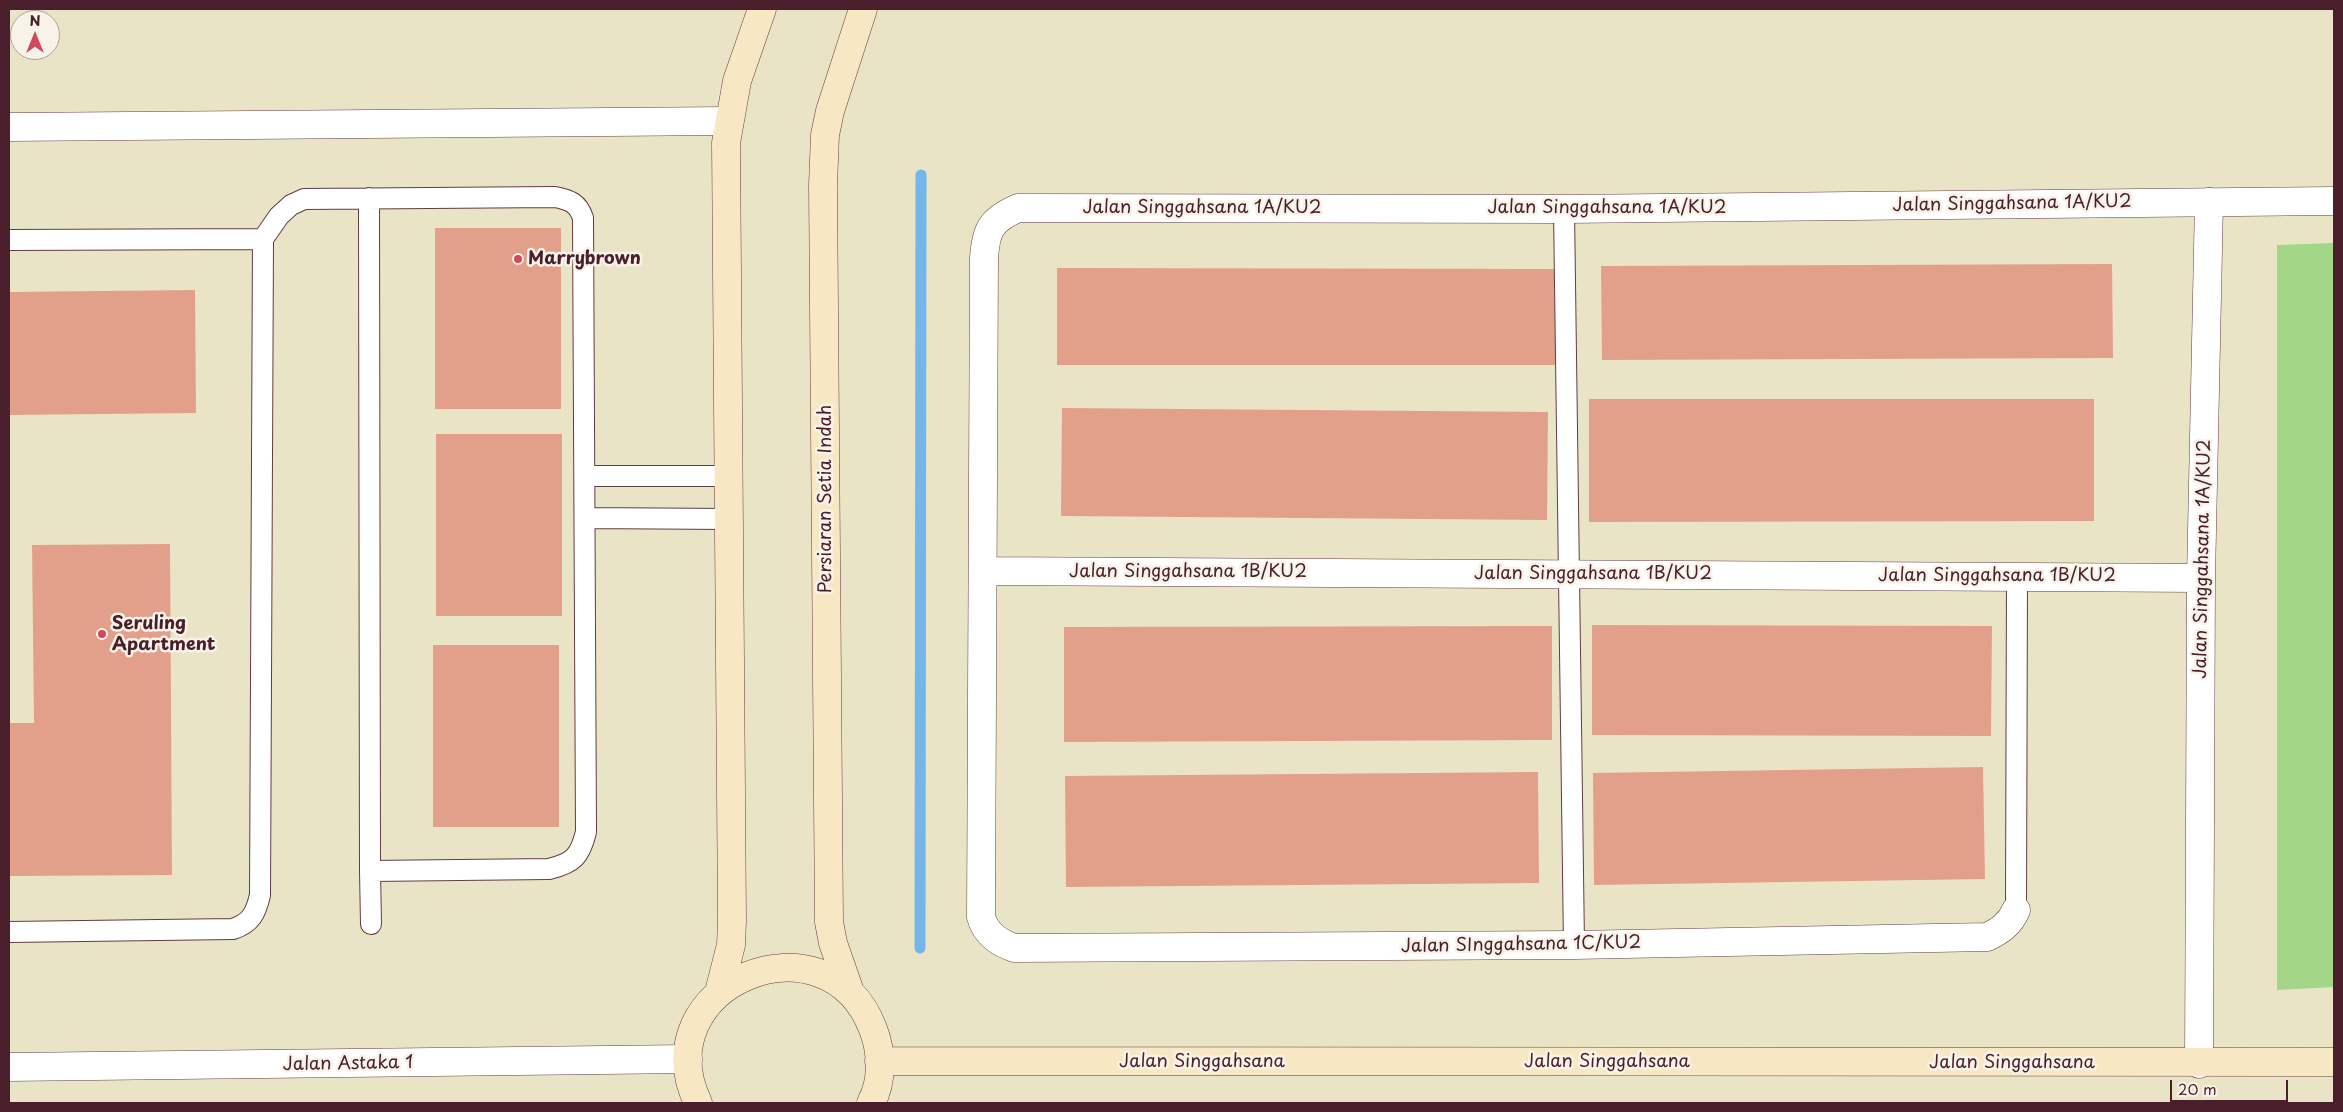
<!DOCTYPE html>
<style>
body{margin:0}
#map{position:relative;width:2343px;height:1112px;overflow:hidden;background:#eae4c6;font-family:"Playpen Sans",sans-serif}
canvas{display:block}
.frame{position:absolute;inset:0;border:10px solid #4a1f2b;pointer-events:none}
.north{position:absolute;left:10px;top:10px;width:50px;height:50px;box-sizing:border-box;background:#f7f3e8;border:1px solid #b29e9c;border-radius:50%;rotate:0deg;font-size:14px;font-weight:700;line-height:20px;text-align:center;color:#4a1f2b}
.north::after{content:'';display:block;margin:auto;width:18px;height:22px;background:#d1495b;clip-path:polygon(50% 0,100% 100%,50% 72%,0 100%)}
.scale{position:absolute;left:2170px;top:1080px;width:118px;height:22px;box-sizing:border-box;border:2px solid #4a1f2b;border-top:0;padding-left:6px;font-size:15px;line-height:18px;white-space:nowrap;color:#4a1f2b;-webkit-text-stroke:4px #f7f3e8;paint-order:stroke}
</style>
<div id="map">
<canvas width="2343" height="1112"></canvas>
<div class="frame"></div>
<div class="north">N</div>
<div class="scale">20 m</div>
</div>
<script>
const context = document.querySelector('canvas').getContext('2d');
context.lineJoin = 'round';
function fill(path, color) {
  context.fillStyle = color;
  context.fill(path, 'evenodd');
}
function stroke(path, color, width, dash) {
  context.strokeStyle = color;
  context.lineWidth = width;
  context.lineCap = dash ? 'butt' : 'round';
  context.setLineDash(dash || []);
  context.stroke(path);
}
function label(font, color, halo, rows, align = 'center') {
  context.font = font + ' "Playpen Sans",sans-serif';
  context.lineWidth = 5;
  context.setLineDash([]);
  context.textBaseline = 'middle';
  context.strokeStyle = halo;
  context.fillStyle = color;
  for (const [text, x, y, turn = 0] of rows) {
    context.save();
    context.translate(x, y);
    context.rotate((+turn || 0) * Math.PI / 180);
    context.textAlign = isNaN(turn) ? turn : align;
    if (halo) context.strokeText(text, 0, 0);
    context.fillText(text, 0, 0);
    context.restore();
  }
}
fill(new Path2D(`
 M2334,243V987L2277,990V245Z`), '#a3d686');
stroke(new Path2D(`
 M920,948L921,175`), '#74b6e9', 11);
fill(new Path2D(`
 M435,228H561V409H435Z
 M2112,264L2113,358L1602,360L1601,266Z
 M1057,268L1555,269V365H1057Z
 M195,290L196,413L9,415V292Z
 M1589,399H2094V521L1589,522Z
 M1062,408L1548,412L1547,520L1061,516Z
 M436,434H562V616H436Z
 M170,544L172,875L9,876V723H34L32,545Z
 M1592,625L1992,626L1991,736L1592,735Z
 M1552,626V740L1064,742V627Z
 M433,645H559V827H433Z
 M1983,767L1985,879L1594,885L1593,773Z
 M1538,772L1539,883L1066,887L1065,776Z`), '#e2a08b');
const lane = new Path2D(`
 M1564,209L1574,945
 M9,240L263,239
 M585,476H728
 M585,518L729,519
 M370,871L371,924
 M2016,910L2017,576
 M9,932L233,929C251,923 256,913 260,895L263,239L279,216L291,205L304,199L555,197C570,200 578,203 583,218L586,832C580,856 574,863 549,869L370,871L369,198`);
const street = new Path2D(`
 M9,127L729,121
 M984,571L2201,578
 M2016,910C2010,924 2000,931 1987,937L1574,945L1014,948C998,942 986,934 981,917L984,258C986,229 991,220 1018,208L1564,209L2334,201
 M2199,1064L2201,578L2209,202
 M9,1067L688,1059`);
const secondary = new Path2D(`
 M719,992L731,945L732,921L726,143L737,81L762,9
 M850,992L833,943L829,922L823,185L825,135L830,111L863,9
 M879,1061L2334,1062
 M698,1103C642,984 827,908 873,1029C882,1052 883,1081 871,1103`);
stroke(lane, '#623d42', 22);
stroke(street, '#623d42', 29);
stroke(secondary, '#623d42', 29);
stroke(lane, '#fff', 20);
stroke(street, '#fff', 28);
stroke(secondary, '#f7e8c3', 28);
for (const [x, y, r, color] of [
 [518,259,5,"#d1495b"],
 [102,634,5,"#d1495b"]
]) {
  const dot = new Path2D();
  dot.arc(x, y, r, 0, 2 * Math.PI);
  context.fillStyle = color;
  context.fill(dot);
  stroke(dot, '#f7f3e8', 2);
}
label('18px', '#4a1f2b', '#f7f3e8', [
 ["Jalan Singgahsana 1A/KU2",2012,204,-1],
 ["Jalan Singgahsana 1A/KU2",1202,208],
 ["Jalan Singgahsana 1A/KU2",1607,208],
 ["Persiaran Setia Indah",826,499,-90],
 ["Jalan Singgahsana 1A/KU2",2203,559,-89],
 ["Jalan Singgahsana 1B/KU2",1188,572],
 ["Jalan Singgahsana 1B/KU2",1593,574],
 ["Jalan Singgahsana 1B/KU2",1997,576],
 ["Jalan SInggahsana 1C/KU2",1521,945,-1],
 ["Jalan Singgahsana",1202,1062],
 ["Jalan Singgahsana",1607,1062],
 ["Jalan Singgahsana",2012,1063],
 ["Jalan Astaka 1",348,1064,-1]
]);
label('bold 18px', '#4a1f2b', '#f7f3e8', [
 ["Marrybrown",528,259],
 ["Seruling",112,624],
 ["Apartment",112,645]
], 'left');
</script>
